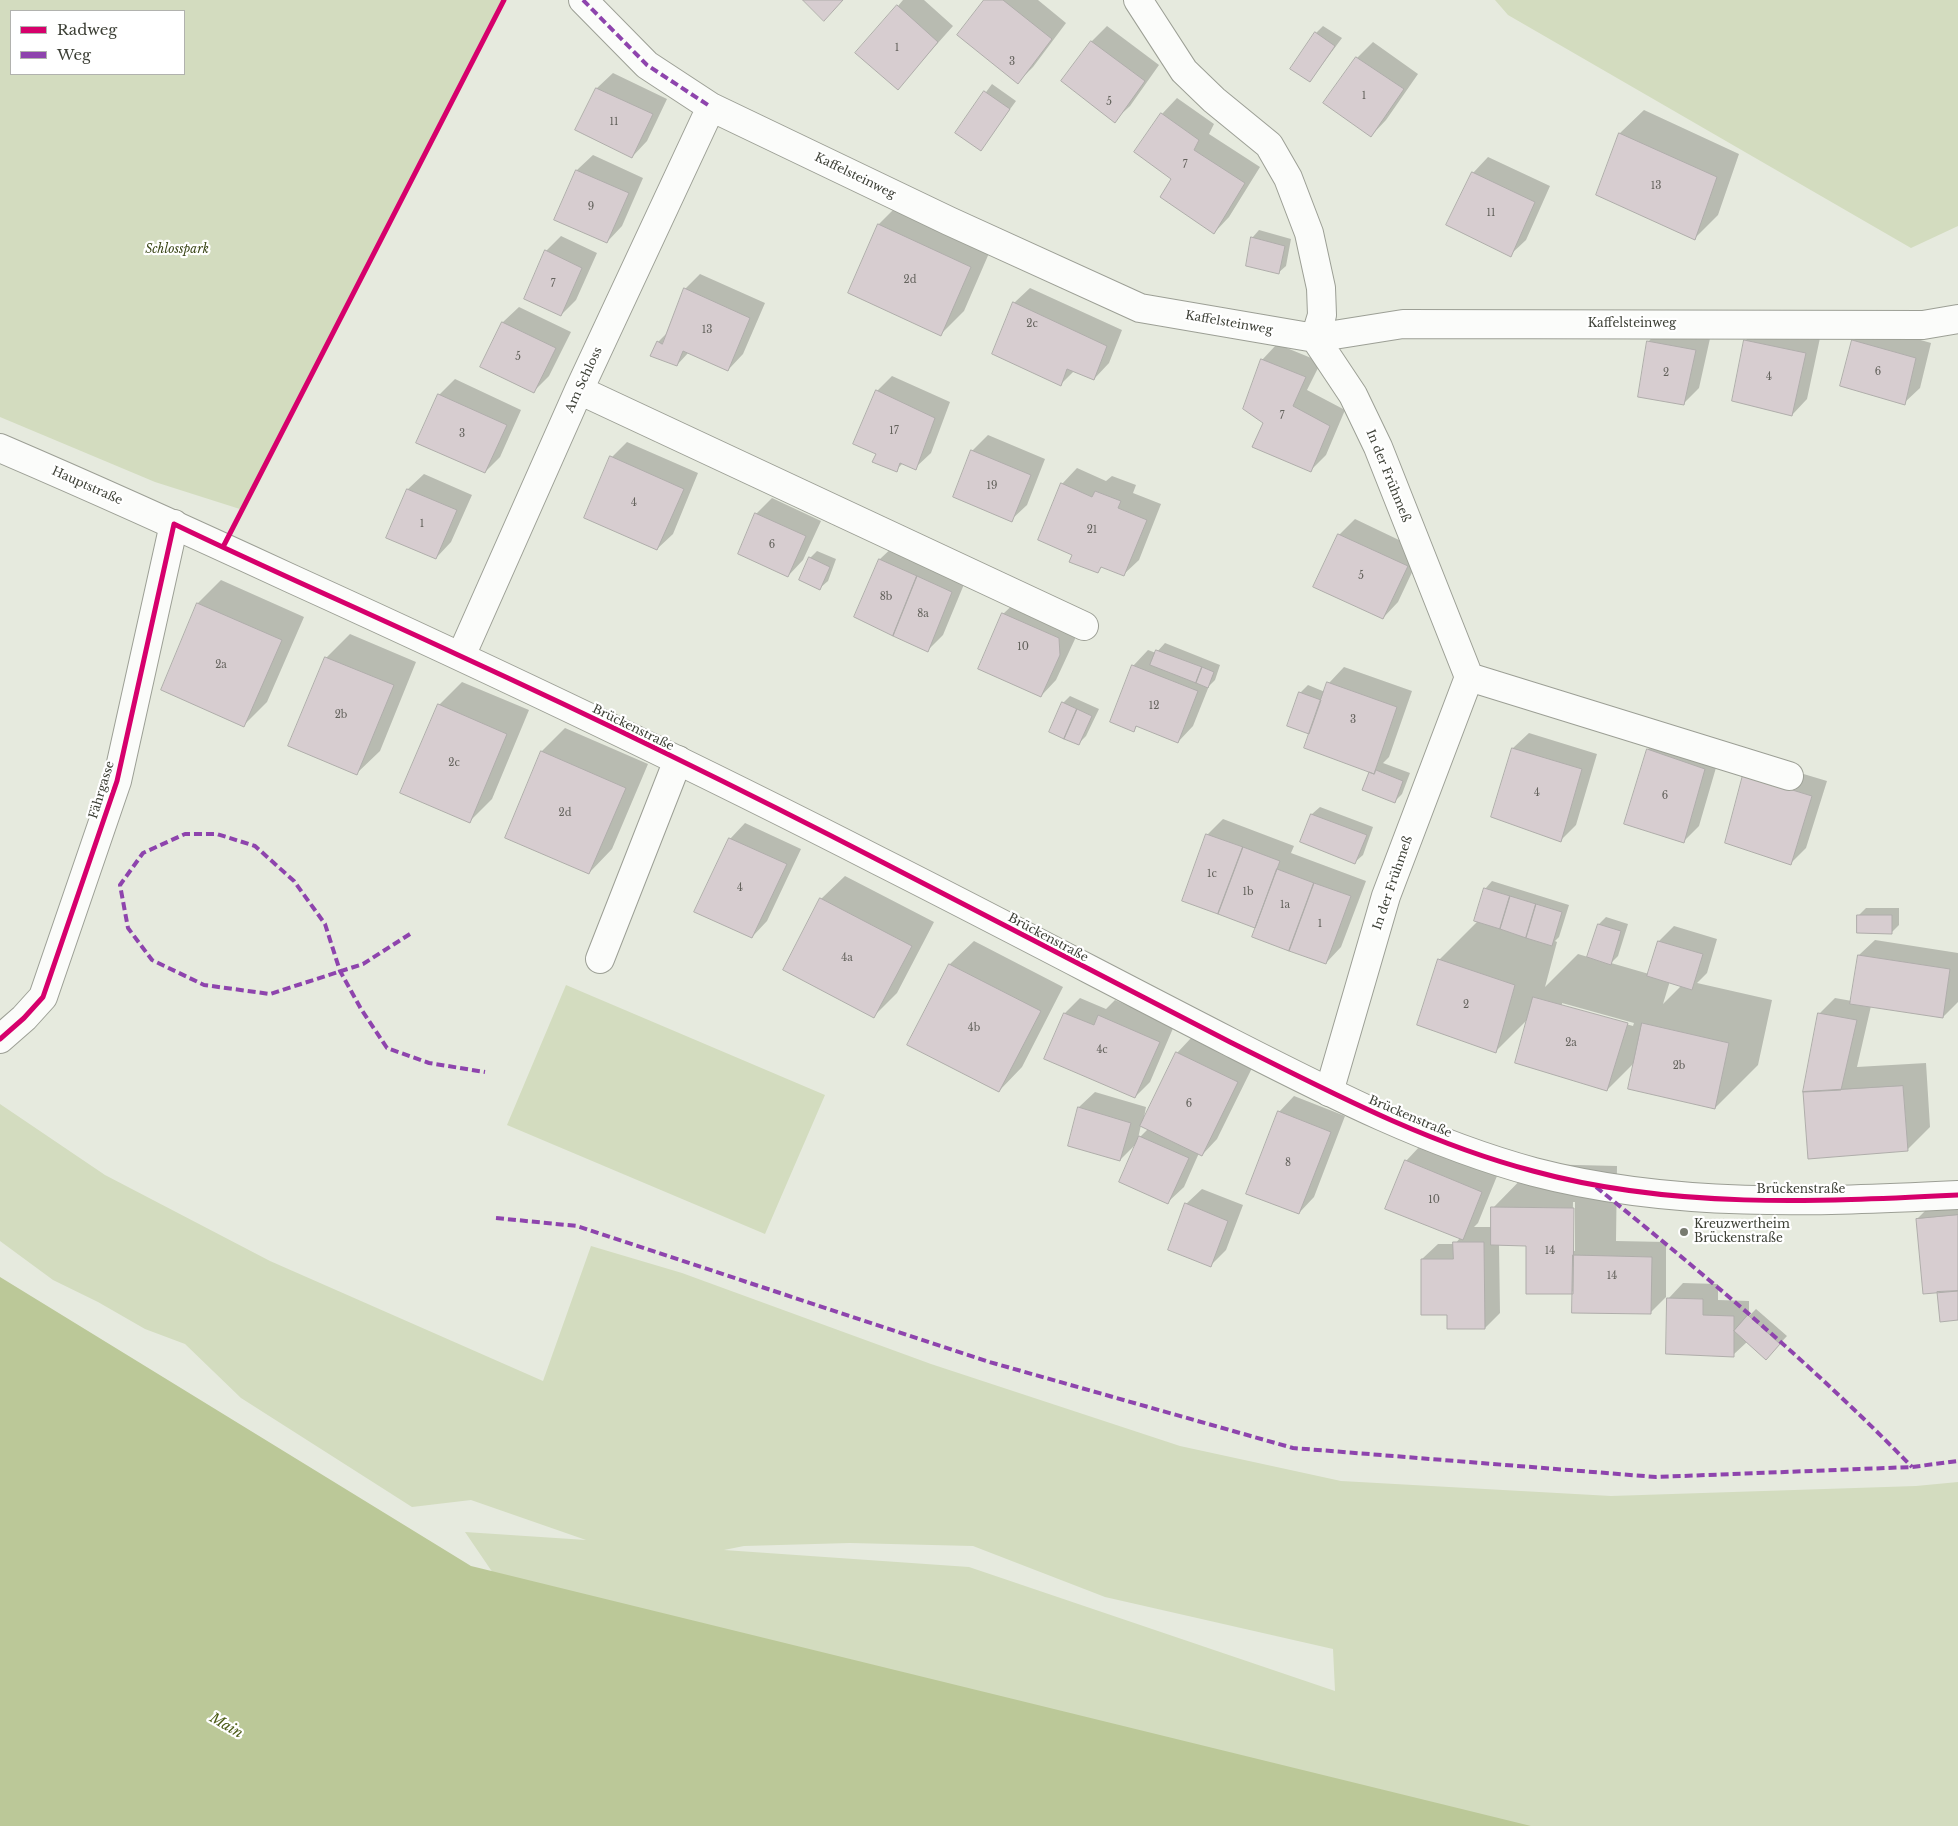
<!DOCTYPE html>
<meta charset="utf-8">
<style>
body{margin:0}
#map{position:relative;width:1958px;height:1826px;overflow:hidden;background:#e6eade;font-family:"Libre Baskerville",serif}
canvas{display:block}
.legend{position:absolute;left:10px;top:10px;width:175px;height:65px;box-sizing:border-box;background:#fff;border:1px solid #b1b2ae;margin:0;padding:6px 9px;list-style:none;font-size:15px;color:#3c3f35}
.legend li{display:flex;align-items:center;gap:10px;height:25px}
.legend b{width:25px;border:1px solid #b1b2ae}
</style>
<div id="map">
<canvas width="1958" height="1826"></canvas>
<ul class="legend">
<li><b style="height:6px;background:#d6006c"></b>Radweg</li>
<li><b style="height:6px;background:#8e44ad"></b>Weg</li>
</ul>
</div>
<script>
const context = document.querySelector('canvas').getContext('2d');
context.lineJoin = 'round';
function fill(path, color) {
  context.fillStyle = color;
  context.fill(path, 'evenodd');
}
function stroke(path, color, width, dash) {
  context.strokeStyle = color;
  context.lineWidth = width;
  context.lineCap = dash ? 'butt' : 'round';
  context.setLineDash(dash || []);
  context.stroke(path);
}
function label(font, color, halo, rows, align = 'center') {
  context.font = font + ' "Libre Baskerville",serif';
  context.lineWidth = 4.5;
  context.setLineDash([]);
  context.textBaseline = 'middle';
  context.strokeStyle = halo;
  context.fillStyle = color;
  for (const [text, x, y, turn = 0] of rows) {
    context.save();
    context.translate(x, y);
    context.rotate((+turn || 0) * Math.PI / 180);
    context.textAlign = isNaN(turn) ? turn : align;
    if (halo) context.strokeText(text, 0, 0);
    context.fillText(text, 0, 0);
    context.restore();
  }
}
fill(new Path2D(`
 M0,0H504L243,510L155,482L0,417ZM11,11H184V74H11Z
 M1495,0H1958V226L1911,248L1508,15Z
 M566,985L825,1095L765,1234L507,1125Z
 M0,1104L105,1175L270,1261L543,1381L591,1246L682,1273L931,1364L1180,1446L1341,1481L1611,1496L1916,1486L1958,1482V1826H1506L510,1598L465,1532L586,1540L471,1500L412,1507L241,1398L185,1344L145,1329L98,1302L53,1280L0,1241ZM850,1543L973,1546L1105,1597L1333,1649L1335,1691L969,1567L724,1550L744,1546Z`), '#d3dcbf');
fill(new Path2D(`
 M0,1277L471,1566L1531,1826H0Z`), '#bbc898');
fill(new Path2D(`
 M903,0H924L953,26L898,88V6Z
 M986,0H1038L1066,23L1033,67L1018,82Z
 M1107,26L1159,65L1130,106L1114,121L1062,81L1092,41Z
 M1323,26L1342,38L1310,81L1316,33Z
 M1373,42L1418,74L1386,120L1371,136L1357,58Z
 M613,73L667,99L647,141L632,157L577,129L597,88Z
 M992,84L1016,101L981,149L956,133Z
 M1177,98L1214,124L1209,134L1260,167L1229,217L1214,233L1173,179L1162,114Z
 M1644,110L1739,154L1718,215L1695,238L1597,194L1620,133Z
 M593,155L643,178L622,226L607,242L555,220L577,170Z
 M1488,157L1550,186L1526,240L1510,255L1473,173Z
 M902,201L993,244L964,311L941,334L850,292L879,224Z
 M1259,230L1291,239L1286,266L1278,273L1252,238Z
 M561,236L597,253L576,300L561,315L546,251Z
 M700,274L765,303L743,354L728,370L689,352L677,365L658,342L669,331L685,289Z
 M1030,288L1122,330L1109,363L1094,379L1075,370L1060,385L1014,303Z
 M519,307L571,332L549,376L534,391L482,366L503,322Z
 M1761,325L1820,338L1807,399L1792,415L1745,341Z
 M1869,325L1931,343L1920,388L1904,403L1853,341Z
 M1663,326L1711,334L1699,388L1684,403L1648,342Z
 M1277,344L1321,362L1307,390L1345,410L1326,455L1311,470L1264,422L1262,360Z
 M892,376L950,402L931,453L915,468L903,463L896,470L877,453V391Z
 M455,379L521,410L500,457L485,472L439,395Z
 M988,435L1045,459L1027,505L1011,520L972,451Z
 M627,442L698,473L673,534L657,549L612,457Z
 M1077,468L1106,481L1112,476L1136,485L1133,493L1161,504L1139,560L1123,575L1103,566L1097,572L1074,554L1062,484Z
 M424,474L472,495L451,542L436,558L388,537L408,489Z
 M772,498L821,521L803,560L788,576L739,553L756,514Z
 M1355,519L1422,551L1398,602L1383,618L1339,535Z
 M896,544L967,577L943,635L928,650L856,617L880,559Z
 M817,551L836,559L828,581L820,588L810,558Z
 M221,580L304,617L267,702L244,725L162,689L198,603Z
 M1019,599L1074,623L1075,639L1056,680L1041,696L1003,614Z
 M350,634L416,662L380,751L356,774L290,745L327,657Z
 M1165,643L1220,665L1215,680L1209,686L1193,726L1178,742L1138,725L1134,730L1133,666L1148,650L1156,653Z
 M1344,667L1412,691L1389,757L1383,763L1410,773L1402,794L1395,801L1370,771L1312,728L1300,693L1308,685L1325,692L1329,683Z
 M462,682L529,710L492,799L469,822L439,705Z
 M1070,696L1099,709L1086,736L1079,743L1063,703Z
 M565,728L648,764L612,849L589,873L507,837L542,751Z
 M1529,733L1597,754L1576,825L1561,840L1492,817L1513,748Z
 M1663,734L1720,754L1699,826L1684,841L1648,749Z
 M1760,761L1827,781L1806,848L1790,864Z
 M1320,807L1373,827L1363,855L1355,862L1302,842L1312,814Z
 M1223,819L1294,846L1291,853L1366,881L1341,947L1326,963L1257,927L1184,900L1207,835Z
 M745,823L801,849L767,921L752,937L730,839Z
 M845,876L934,922L897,993L874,1016L821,899Z
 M1492,881L1569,905L1559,937L1555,941L1557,942L1545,987L1578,954L1588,957L1599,924L1606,917L1628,924L1618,956L1611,963L1649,974L1659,941L1674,926L1717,939L1707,973L1697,983L1772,1000L1758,1065L1715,1108L1635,1062L1607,1090L1529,1018L1496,1051L1439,960L1478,921L1485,889ZM1670,981L1682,985L1663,1004ZM1562,1003L1634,1023L1633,1026L1562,1006Z
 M1866,908H1899V925L1891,933L1858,916Z
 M1875,940L1958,953V1002L1943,1017L1871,1006L1857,1067L1926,1063L1930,1127L1907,1150L1809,1158L1819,1014L1835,998L1852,1001L1859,955Z
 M974,941L1063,987L1022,1067L999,1091L909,1045L950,964Z
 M1080,998L1106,1009L1115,1000L1174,1026L1150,1082L1135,1097L1045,1058L1065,1013Z
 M1192,1037L1253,1066L1217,1139L1202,1155L1199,1153L1184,1187L1168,1202L1140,1137L1148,1129L1141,1125L1137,1143L1120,1160L1069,1145L1079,1107L1095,1092L1146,1107L1143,1123L1177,1053Z
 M1294,1096L1345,1116L1314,1197L1299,1213L1279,1112Z
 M1421,1145L1497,1176L1478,1223L1474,1227H1492L1493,1208L1536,1164L1617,1166L1616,1241L1666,1242V1297L1650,1313L1574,1293L1527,1245L1499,1244L1500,1313L1485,1328L1449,1313L1422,1259L1438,1244H1455L1460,1238L1406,1161ZM1573,1202H1575V1251H1572Z
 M1202,1189L1243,1205L1226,1250L1211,1265L1186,1204Z
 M1958,1201V1319L1939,1293L1917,1219L1932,1204Z
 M1683,1283L1718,1284V1300L1749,1301V1316L1756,1309L1787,1336L1773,1351L1747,1342L1733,1355L1668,1299Z`), '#0003');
const building = new Path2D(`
 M803,0H843L824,21Z
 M984,0H1003L1052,39L1018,84L957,35Z
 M897,5L938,42L898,90L855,53Z
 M1315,32L1335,46L1310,82L1290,69Z
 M1091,41L1145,81L1115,123L1061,81Z
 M1356,57L1404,89L1371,137L1323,103Z
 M596,88L653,114L632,158L575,130Z
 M984,91L1010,109L981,151L955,133Z
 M1161,113L1199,140L1194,150L1245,183L1214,234L1160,197L1171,179L1134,152Z
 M1619,133L1717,177L1695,240L1596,195Z
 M576,170L629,193L607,243L554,220Z
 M1472,172L1535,202L1511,257L1446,225Z
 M878,224L971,267L941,336L848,293Z
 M1251,237L1285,246L1279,274L1246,266Z
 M545,250L582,268L561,316L524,299Z
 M684,288L750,318L728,371L683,351L677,366L650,356L657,341L662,344Z
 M1013,302L1107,346L1094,380L1067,369L1061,386L992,354Z
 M502,322L556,348L534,393L480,367Z
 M1744,340L1806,353L1792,416L1732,401Z
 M1852,340L1916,358L1905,405L1840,386Z
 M1647,341L1696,350L1684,405L1638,397Z
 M1261,359L1306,377L1293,406L1330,426L1311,472L1252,447L1263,423L1243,409Z
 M876,390L935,418L916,470L900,463L897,472L872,462L876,454L853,444Z
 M438,394L507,425L485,473L416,443Z
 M971,450L1031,475L1012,522L953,497Z
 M610,456L684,489L657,550L584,518Z
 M1061,483L1092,497L1095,491L1121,501L1118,508L1147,520L1124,576L1101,567L1098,573L1069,562L1072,555L1038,540Z
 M407,489L457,510L436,559L386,538Z
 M755,513L806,536L788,577L738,554Z
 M1338,534L1408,566L1383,619L1313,587Z
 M809,557L830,567L820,590L799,580Z
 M879,559L917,576L893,636L854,617Z
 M917,576L952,592L928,652L893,636Z
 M197,603L282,640L244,727L161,690Z
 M1002,613L1059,638L1060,655L1041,697L978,669Z
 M1156,650L1202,667L1196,683L1150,665Z
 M325,657L394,685L357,775L288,746Z
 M1132,665L1198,691L1178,743L1136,726L1134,732L1110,722Z
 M1202,667L1214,672L1208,688L1196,683Z
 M1327,682L1397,707L1374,774L1304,748Z
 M1299,692L1321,700L1309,734L1287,726Z
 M1062,702L1077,709L1064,739L1049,732Z
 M438,704L507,734L470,823L400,793Z
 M1077,709L1092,716L1079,745L1064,739Z
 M1512,748L1582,769L1561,842L1491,817Z
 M1647,749L1705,769L1684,843L1624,824Z
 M541,751L626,788L589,874L505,838Z
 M1376,770L1403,781L1395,803L1362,790L1369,772L1374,774Z
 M1743,775L1812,796L1791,865L1725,843Z
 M1311,814L1367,835L1355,864L1300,842Z
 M1206,834L1243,847L1218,914L1182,901Z
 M729,838L787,864L752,938L694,912Z
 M1243,847L1280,861L1255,928L1218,914Z
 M1277,869L1314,883L1289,951L1252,937Z
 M1314,883L1351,896L1326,964L1289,951Z
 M1484,888L1510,896L1500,929L1474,921Z
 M1510,896L1536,904L1526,938L1500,929Z
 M820,898L912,946L874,1018L783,970Z
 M1536,904L1562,912L1552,946L1526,938Z
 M1857,915H1892V934L1857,933Z
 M1598,924L1621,931L1611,965L1587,957Z
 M1658,941L1703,954L1692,990L1647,976Z
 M1858,955L1950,969L1943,1018L1850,1004Z
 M1438,959L1515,985L1496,1053L1417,1025Z
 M949,964L1041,1011L999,1092L907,1045Z
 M1533,997L1628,1023L1607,1091L1515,1063Z
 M1064,1013L1094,1025L1098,1015L1160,1042L1135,1098L1044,1059Z
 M1818,1013L1857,1020L1841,1090L1803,1092Z
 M1642,1023L1729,1043L1715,1109L1628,1089Z
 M1176,1052L1238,1082L1202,1156L1140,1126Z
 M1903,1086L1908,1151L1808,1159L1803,1092Z
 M1078,1107L1131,1123L1120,1161L1068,1146Z
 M1278,1111L1331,1132L1299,1214L1246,1194Z
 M1139,1136L1189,1158L1168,1204L1119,1182Z
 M1405,1160L1482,1192L1463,1240L1385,1209Z
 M1185,1203L1228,1221L1211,1267L1168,1250Z
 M1491,1207L1574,1208L1573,1294H1526V1246L1491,1245Z
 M1958,1215V1291L1923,1294L1916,1219Z
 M1453,1242H1484L1485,1329H1447V1315H1421V1259H1453Z
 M1573,1255L1652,1257L1651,1314L1572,1313Z
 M1958,1291V1320L1940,1322L1937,1292Z
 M1667,1298L1703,1299V1315L1734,1316V1357L1666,1354Z
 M1748,1315L1780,1344L1766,1360L1734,1331Z`);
fill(building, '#d7cdd0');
stroke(building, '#afadaa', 1);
const street = new Path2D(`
 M583,0L647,65L711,107L949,221L1140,308L1315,338L1403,324L1923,325L1958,319
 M1138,0L1184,71L1214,100L1269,145L1288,178L1309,233L1321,288L1322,315L1315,338
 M1315,338L1353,395L1378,447L1469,677L1386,896L1329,1092
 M579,390L1084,626
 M461,656L579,390L711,107
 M1469,677L1789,776
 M600,959L678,760
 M0,1039L24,1018L43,997L117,781L174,524`);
const secondary = new Path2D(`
 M0,448C98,490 195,534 292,579C490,669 686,762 879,861C996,920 1113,982 1230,1042C1328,1092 1427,1143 1534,1172C1672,1208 1816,1202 1958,1195`);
stroke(street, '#9c9f95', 30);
stroke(secondary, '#9c9f95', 30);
stroke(street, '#fbfcfa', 28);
stroke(secondary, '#fbfcfa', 28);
stroke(new Path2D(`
 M583,0L647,65L711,107
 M410,934L363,964L270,994L204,985L152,960L128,928L120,885L143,853L185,834H217L255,846L294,881L325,924L340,971L361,1009L387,1048L429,1063L485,1072
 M1596,1187C1705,1275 1814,1366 1912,1467
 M496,1218L577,1226L986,1361L1293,1448L1656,1477L1912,1467L1958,1461`), '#8e44ad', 4, [8, 4]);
stroke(new Path2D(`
 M223,547L504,0
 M0,1039L24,1018L43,997L117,781L174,524C267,569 362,610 456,654C600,720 743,790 884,863C999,923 1114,983 1230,1042C1328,1091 1426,1143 1533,1171C1671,1209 1816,1202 1958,1195`), '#d6006c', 5);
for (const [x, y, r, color] of [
 [1684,1232,5,"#787b70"]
]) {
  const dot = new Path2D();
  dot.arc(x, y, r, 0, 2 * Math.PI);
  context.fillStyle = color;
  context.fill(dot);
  stroke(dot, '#fff', 2);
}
label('10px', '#63625c', null, [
 ["1",897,48],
 ["3",1012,62],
 ["1",1364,96],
 ["5",1109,102],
 ["11",614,122],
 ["7",1185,165],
 ["13",1656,186],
 ["9",591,207],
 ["11",1491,213],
 ["2d",910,280],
 ["7",553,284],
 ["2c",1032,324],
 ["13",707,330],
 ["5",518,357],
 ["6",1878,372],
 ["2",1666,373],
 ["4",1769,377],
 ["7",1282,416],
 ["17",894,431],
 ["3",462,434],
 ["19",992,486],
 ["4",634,503],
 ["1",422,524],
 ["21",1092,530],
 ["6",772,545],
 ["5",1361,576],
 ["8b",886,597],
 ["8a",923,614],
 ["10",1023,647],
 ["2a",221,665],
 ["12",1154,706],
 ["2b",341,715],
 ["3",1353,720],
 ["2c",454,763],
 ["4",1537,793],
 ["6",1665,796],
 ["2d",565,813],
 ["1c",1212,874],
 ["4",740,888],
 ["1b",1248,892],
 ["1a",1285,905],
 ["1",1320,924],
 ["4a",847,958],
 ["2",1466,1005],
 ["4b",974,1028],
 ["2a",1571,1043],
 ["4c",1102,1050],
 ["2b",1679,1066],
 ["6",1189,1104],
 ["8",1288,1163],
 ["10",1434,1200],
 ["14",1550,1251],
 ["14",1612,1276]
]);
label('12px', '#3c3f35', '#fff', [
 ["Kaffelsteinweg",855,176,26],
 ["Kaffelsteinweg",1229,323,10],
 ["Kaffelsteinweg",1632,324],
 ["Am Schloss",584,380,-65],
 ["In der Frühmeß",1388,476,68],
 ["Hauptstraße",87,486,24],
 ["Brückenstraße",633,728,26],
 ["Fährgasse",102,790,-73],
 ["In der Frühmeß",1393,883,-71],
 ["Brückenstraße",1048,938,28],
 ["Brückenstraße",1410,1117,23],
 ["Brückenstraße",1801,1190]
]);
label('italic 12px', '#3c4819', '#fff', [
 ["Schlosspark",177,250]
]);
label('12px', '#3c3f35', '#fff', [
 ["Kreuzwertheim",1694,1225],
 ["Brückenstraße",1694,1239]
], 'left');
label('italic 14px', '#4d5d18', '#fff', [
 ["Main",226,1726,30]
]);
</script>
